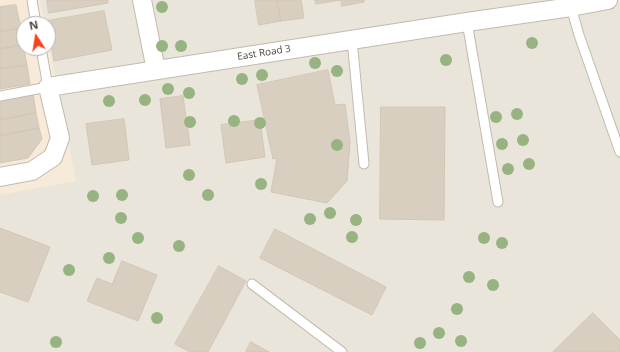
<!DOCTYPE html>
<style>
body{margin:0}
#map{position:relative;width:620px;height:352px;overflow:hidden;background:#f6f3ec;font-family:"Open Sans",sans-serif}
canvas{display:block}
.north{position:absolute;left:16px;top:16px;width:40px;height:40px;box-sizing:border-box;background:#fff;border:1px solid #b7b4b0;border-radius:50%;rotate:348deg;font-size:11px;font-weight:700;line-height:16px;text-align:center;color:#4b4439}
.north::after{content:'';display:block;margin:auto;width:14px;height:18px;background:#fc3f1d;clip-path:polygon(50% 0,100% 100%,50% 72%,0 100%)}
</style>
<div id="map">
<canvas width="620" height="352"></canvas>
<div class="north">N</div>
</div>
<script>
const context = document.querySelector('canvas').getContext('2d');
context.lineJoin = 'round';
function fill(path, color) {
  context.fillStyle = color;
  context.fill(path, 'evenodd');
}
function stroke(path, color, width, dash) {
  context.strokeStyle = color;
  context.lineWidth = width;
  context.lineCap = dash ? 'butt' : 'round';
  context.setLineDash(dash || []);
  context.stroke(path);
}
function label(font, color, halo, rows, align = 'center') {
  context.font = font + ' "Open Sans",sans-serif';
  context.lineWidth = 4;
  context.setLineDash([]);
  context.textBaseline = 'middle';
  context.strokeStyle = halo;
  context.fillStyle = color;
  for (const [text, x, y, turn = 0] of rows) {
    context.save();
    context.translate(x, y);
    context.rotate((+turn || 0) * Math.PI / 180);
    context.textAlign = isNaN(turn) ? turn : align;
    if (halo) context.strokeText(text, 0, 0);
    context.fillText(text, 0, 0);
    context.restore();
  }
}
fill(new Path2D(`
 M0,0H620V352H0ZM24,24H48V48H24Z`), '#eae5da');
fill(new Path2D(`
 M0,0H40L45,24H24V48H48V40L76,181L0,195Z`), '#f7ead8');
const building = new Path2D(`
 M47,0H108V3L49,13Z
 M255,0H277L281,21L259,25Z
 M277,0H301L304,18L281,21Z
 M315,0H340L316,4Z
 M341,0H364V2L342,6Z
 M16,5L21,28L0,32V7Z
 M104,11L112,50L54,61L47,21Z
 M21,28L23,45L0,49V32Z
 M23,45L27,65L0,69V49Z
 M27,65L30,84L0,89V69Z
 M328,70L335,105L345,104L350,142L347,181L327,203L271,192L277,158L273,159L257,85Z
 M33,93L36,113L0,120V99Z
 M183,96L190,145L166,148L160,99Z
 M381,107H445L444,220L380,219Z
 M36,113L39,128L0,136V120Z
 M124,119L129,160L92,165L86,124Z
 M260,120L265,157L226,163L221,125Z
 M39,128L42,139L28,158L0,163V136Z
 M0,228L50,247L28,302L0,292Z
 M275,229L386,287L372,315L260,258Z
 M122,261L157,275L138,321L87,301L97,278L112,284Z
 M219,266L246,281L208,352H190L175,344Z
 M593,313L620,340V352H553Z
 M251,342L269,352H246Z`);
fill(building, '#d8cfc1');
stroke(building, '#d3c7b4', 1);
const lane = new Path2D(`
 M32,0L36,24
 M571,7L579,35L620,152
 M467,22L498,202
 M352,40L364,164
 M0,96L48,87L41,48
 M252,284L342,352`);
const street = new Path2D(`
 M142,0L156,70
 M0,177L32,171L53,157L60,138L48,87L467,22L571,7L608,0`);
stroke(lane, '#c2bbae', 11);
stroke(street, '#c2bbae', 20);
stroke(lane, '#fff', 9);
stroke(street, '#fff', 18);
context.fillStyle = '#97b381';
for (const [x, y] of [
 [162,7],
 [532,43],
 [162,46],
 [181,46],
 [446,60],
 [315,63],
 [337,71],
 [262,75],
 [242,79],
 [168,89],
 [189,93],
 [145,100],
 [109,101],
 [517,114],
 [496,117],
 [234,121],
 [190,122],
 [260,123],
 [523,140],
 [502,144],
 [337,145],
 [529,164],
 [508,169],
 [189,175],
 [261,184],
 [122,195],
 [208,195],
 [93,196],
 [330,213],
 [121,218],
 [310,219],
 [356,220],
 [352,237],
 [138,238],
 [484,238],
 [502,243],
 [179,246],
 [109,258],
 [69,270],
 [469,277],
 [493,285],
 [457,309],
 [157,318],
 [439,333],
 [461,341],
 [56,342],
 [420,343]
]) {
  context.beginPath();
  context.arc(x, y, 6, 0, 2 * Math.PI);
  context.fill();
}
label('10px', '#4b4439', '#fff', [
 ["East Road 3",264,53,-9]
]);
</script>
